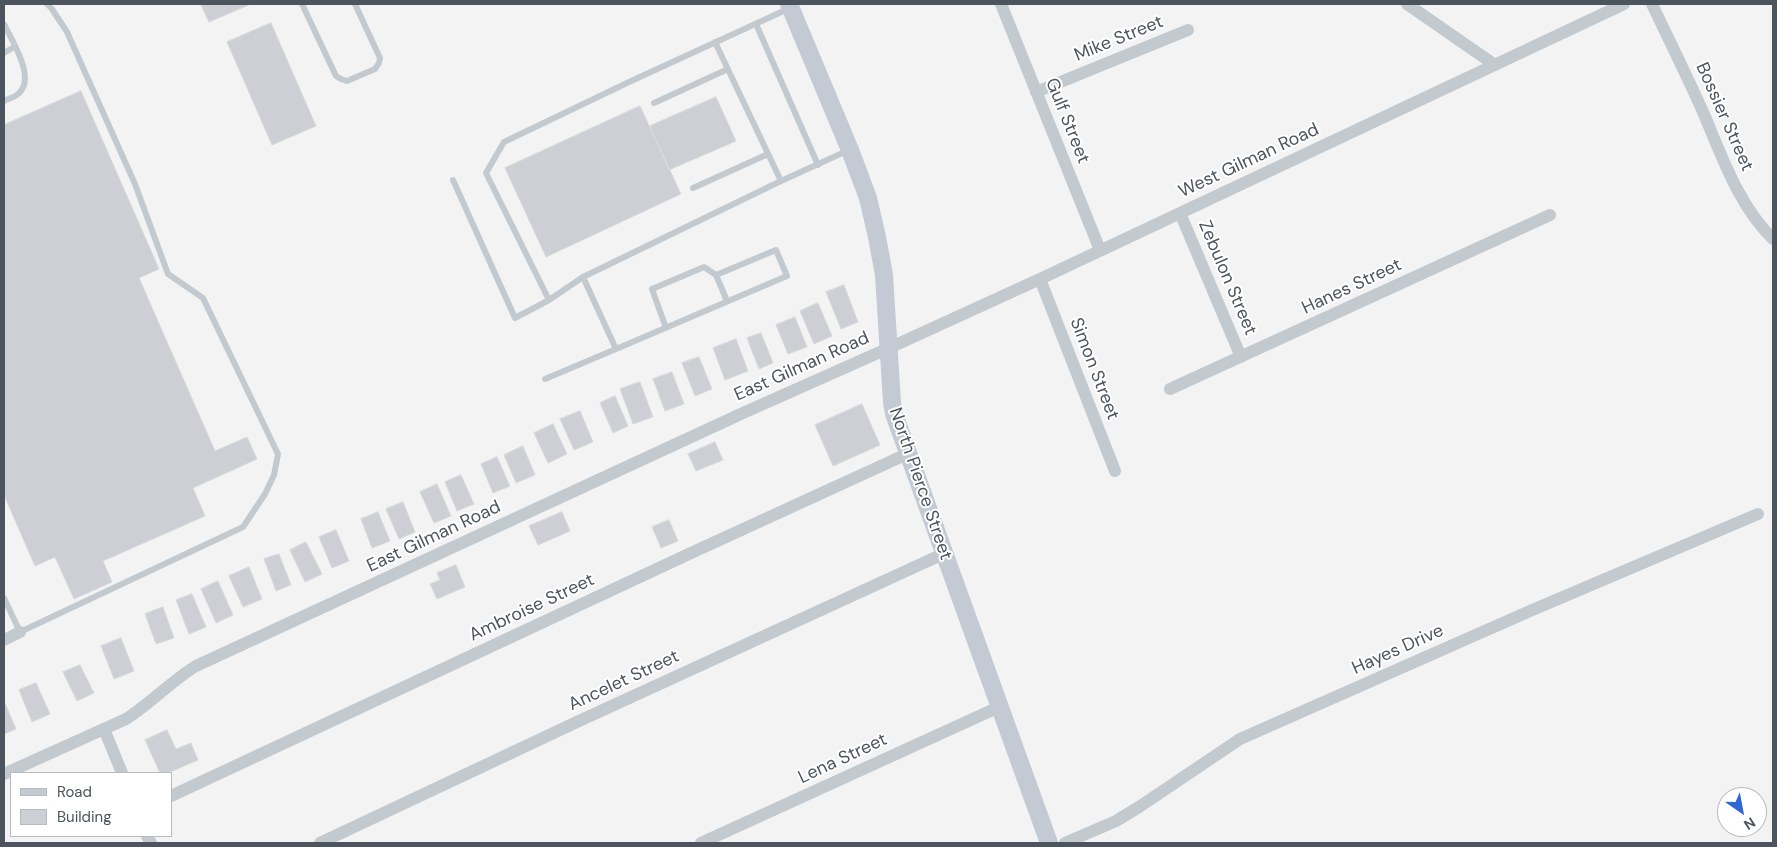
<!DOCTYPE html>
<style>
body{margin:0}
#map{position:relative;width:1777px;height:847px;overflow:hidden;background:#f4f3f3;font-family:"DM Sans",sans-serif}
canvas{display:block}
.frame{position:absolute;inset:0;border:5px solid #4c545e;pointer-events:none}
.legend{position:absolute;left:10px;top:772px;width:162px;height:65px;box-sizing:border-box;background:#fff;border:1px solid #b7bbbf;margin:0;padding:6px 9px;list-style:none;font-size:15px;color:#4c545e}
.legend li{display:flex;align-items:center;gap:10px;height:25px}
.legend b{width:25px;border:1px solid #b7bbbf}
.north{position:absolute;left:1717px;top:787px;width:50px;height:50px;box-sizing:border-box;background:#fff;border:1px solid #b7bbbf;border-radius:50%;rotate:147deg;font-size:14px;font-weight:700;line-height:20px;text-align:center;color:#4c545e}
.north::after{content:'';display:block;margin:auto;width:18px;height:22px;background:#2e69d3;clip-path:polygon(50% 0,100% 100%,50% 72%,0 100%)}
</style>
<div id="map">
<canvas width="1777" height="847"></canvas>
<div class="frame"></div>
<ul class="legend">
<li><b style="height:6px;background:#c3cad4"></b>Road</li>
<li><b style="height:14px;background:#cdcfd4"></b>Building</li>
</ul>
<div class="north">N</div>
</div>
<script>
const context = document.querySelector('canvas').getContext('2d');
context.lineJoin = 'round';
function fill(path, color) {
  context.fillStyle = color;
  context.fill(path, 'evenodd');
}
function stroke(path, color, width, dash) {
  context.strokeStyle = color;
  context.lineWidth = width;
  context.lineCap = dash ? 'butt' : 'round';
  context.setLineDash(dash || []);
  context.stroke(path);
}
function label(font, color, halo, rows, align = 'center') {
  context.font = font + ' "DM Sans",sans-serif';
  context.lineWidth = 4;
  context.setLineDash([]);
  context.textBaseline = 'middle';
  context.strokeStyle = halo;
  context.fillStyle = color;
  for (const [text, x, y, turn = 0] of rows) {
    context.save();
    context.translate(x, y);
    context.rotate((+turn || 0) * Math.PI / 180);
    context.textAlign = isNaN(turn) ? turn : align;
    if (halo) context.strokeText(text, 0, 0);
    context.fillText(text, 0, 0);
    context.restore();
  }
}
const building = new Path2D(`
 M201,4H251L209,22Z
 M271,23L316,126L272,145L227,42Z
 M81,91L159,269L139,278L215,451L247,437L257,459L193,488L205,516L103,561L112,582L74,599L55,557L35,566L4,495V125Z
 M716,97L736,141L669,170L650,126Z
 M640,106L681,194L546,257L505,168Z
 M844,285L858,322L841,329L826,292Z
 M818,303L832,336L814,344L800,311Z
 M795,317L807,347L788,354L776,325Z
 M761,333L773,363L759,369L747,338Z
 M736,339L748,371L725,380L713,348Z
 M699,357L712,389L695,396L682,363Z
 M672,372L684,404L665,411L653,379Z
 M640,382L653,417L633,424L620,389Z
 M615,396L628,426L613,433L600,403Z
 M862,404L880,445L833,466L815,425Z
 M580,411L593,442L574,450L560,419Z
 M553,424L567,454L548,463L534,433Z
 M715,442L723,460L696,471L688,454Z
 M523,446L535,475L516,483L504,455Z
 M497,457L510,486L493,493L481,464Z
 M461,475L474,504L457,511L445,482Z
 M437,484L451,516L434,523L420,492Z
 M403,502L415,532L399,539L386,509Z
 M378,512L390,541L372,548L361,519Z
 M562,512L570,531L538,545L529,526Z
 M669,520L678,541L661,548L652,527Z
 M336,530L349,561L332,568L319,537Z
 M306,542L322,574L305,582L290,550Z
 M279,554L291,585L276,591L264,559Z
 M456,565L465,587L437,599L430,584L440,580L437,573Z
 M249,567L262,599L243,607L229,576Z
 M218,581L233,615L216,623L201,589Z
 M192,594L206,627L189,634L176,600Z
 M163,607L174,638L156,644L145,614Z
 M121,638L134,671L114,679L101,646Z
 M80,665L94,693L77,701L63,672Z
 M36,683L50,714L32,722L19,690Z
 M4,701L16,729L4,734Z
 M167,730L176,749L191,743L198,760L168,773H160L145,740Z`);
fill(building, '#cdcfd4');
stroke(building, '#d7d9dd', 1);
stroke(new Path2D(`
 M302,4L336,76L341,79L347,81L375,69L379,63L380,58L355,4
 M790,8L629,82L504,142L486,173L549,300L583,277L781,181L849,150
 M4,24C12,41 37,79 18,94C15,97 8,99 4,101
 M756,24L818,165
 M715,42L781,181
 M4,53L14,47
 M654,103L728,69
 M453,180L515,318L549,300
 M693,188L768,154
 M583,277L616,349L787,276L776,250L716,275L727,301
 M666,328L652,289L704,267L716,275
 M545,379L616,349
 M4,598L20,632L243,527L265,494L274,475L278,454L203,298L168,274L135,184L67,32L52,9L47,4`), '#c2c9cf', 6);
stroke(new Path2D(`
 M1001,4L1100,250
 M1407,4L1495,65
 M1652,4C1669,40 1687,76 1703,112C1722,156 1738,205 1773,239
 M1036,92L1188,30
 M1180,213L1241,357
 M1040,279L1115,471
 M1170,389L1550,215
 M4,640L20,632
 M104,729L122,773
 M4,774L126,719C151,703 170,682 196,666L743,413L889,348L1040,279L1624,4
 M171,796L691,553L907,454
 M147,836L151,843
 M320,843L579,721L943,554
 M701,843L999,707
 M1065,843L1116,821L1139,807L1240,739L1530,611L1758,514`), '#c2c9cf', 12);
stroke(new Path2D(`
 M789,4L850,150L868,198L877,237L884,275L892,402L894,414L1049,843`), '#c3cad4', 18);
label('18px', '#4c545e', '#fff', [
 ["Mike Street",1119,39,-22],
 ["Bossier Street",1724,117,66],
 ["Gulf Street",1067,121,68],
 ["West Gilman Road",1249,161,-25],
 ["Zebulon Street",1227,278,67],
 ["Hanes Street",1352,287,-25],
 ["East Gilman Road",802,367,-24],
 ["Simon Street",1094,369,69],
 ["North Pierce Street",920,484,71],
 ["East Gilman Road",434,537,-25],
 ["Ambroise Street",532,608,-25],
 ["Hayes Drive",1398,650,-24],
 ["Ancelet Street",624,681,-25],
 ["Lena Street",843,759,-25]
]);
</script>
